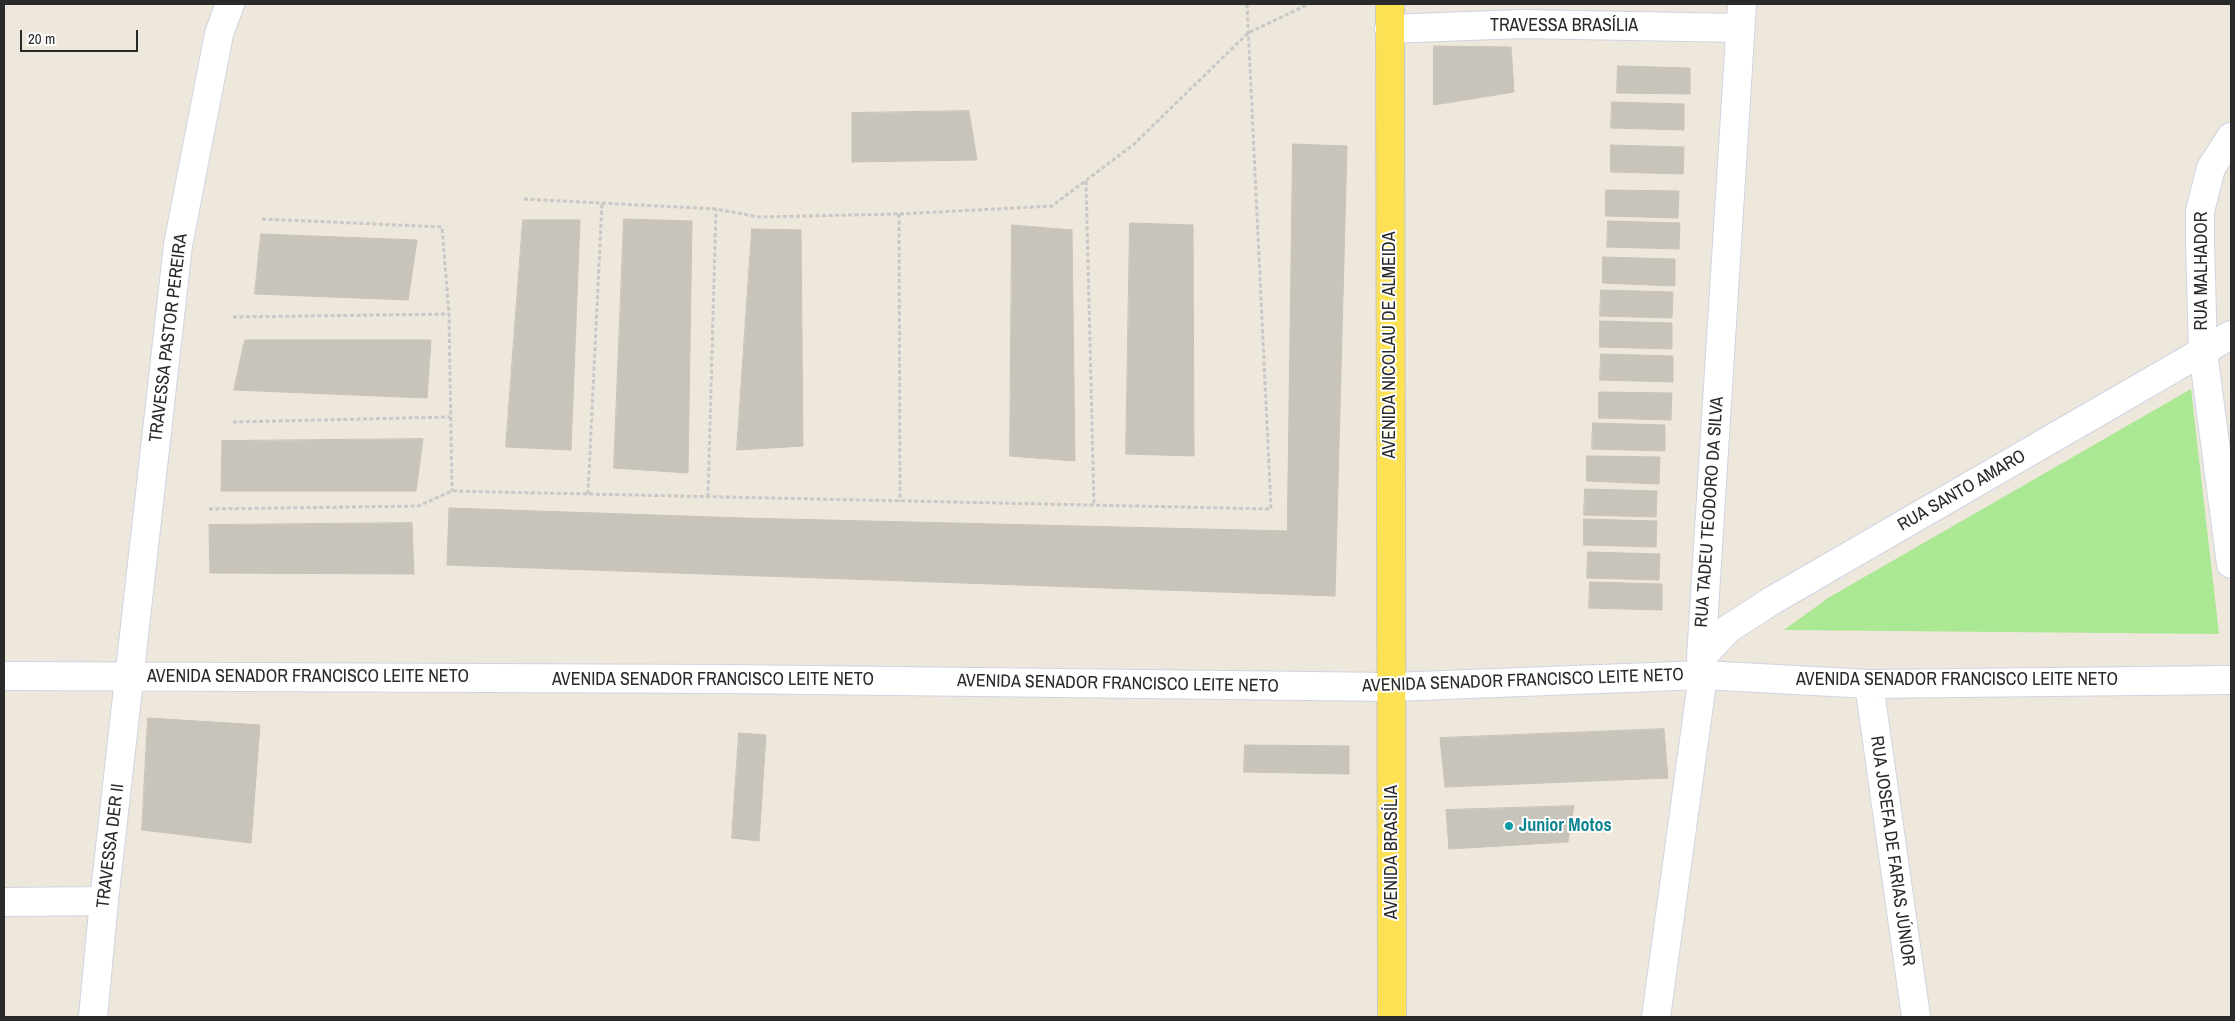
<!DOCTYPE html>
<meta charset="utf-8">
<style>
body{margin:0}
#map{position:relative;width:2235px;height:1021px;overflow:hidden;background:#eee7db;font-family:"Archivo Narrow",sans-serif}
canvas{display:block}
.frame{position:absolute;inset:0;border:5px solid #2a2a2a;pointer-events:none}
.scale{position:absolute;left:20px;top:30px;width:118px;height:22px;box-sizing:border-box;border:2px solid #2a2a2a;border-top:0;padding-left:6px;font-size:15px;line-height:18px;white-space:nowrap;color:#2a2a2a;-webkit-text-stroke:4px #fff;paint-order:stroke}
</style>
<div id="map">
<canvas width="2235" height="1021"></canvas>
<div class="frame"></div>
<div class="scale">20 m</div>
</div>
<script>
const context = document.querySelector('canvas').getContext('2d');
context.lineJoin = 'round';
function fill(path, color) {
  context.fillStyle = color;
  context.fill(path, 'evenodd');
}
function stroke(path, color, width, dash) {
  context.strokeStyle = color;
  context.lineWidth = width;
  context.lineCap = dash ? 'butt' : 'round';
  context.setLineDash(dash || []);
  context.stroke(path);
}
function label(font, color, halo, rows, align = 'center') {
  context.font = font + ' "Archivo Narrow",sans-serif';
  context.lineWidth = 4;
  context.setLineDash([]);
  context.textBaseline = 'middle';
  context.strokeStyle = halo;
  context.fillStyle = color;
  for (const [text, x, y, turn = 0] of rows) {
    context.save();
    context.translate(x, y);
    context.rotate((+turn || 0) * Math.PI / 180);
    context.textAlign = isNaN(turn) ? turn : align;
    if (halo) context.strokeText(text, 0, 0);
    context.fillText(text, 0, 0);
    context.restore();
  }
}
fill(new Path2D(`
 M2191,389L2219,634L1784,630L1828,598Z`), '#aae893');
const building = new Path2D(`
 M1434,46L1511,47L1514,92L1434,105Z
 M1618,66L1690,68V94L1617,93Z
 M1612,102L1684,104V130L1611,128Z
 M969,111L977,160L852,162V113Z
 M1293,144L1347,146L1335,596L447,565L449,508L743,518L1287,531Z
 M1611,145L1684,147L1683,174L1611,172Z
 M1606,190L1679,191L1678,218L1606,216Z
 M624,219L692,221L688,473L614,468Z
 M523,220H580L571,450L506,447Z
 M1608,221L1680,223L1679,249L1607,247Z
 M1130,223L1193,225L1194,456L1126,454Z
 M1012,225L1072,230L1075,461L1010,456Z
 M752,229L801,230L803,446L737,450Z
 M261,234L417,240L408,300L255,294Z
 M1603,257L1675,259V286L1603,283Z
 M1601,290L1673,292L1672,318L1600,316Z
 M1600,321L1672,323V349L1600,347Z
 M245,340H431L427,398L234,390Z
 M1601,354L1673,356V382L1600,380Z
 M1599,392L1672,393L1671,420L1599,418Z
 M1593,423L1665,425V451L1592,449Z
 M423,439L416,491H221L222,441Z
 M1587,456L1660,457L1659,484L1587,481Z
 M1585,489L1657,491L1656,517L1584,515Z
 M1584,519L1657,521L1656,547L1584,545Z
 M412,523L414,574L210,573L209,525Z
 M1588,552L1660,554L1659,580L1587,578Z
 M1590,582L1662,584V610L1589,608Z
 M148,718L260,725L251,843L142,830Z
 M1664,729L1668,778L1445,787L1440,738Z
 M739,733L766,735L759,841L732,838Z
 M1245,745L1349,746V774L1244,772Z
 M1574,806L1568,842L1449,849L1446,810Z`);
fill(building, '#c9c4bb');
stroke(building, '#c9c3b5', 1);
const minor = new Path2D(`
 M1389,29L1521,24L1740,28
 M2231,137L2211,168L2200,211V241L2203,352L2231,564
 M1701,658L1728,629L1773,600L2231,335
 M4,676L727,679L1392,687L1703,675L1869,684L2231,680
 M1869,684L1916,1017
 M4,902L104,901
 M93,1017L104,901L178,245L219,34L230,4
 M1656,1017L1703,675L1701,658L1742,4`);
const major = new Path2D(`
 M1390,4L1392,1017`);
stroke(minor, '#d0d3e4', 30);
stroke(major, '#c8c8c8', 30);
stroke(new Path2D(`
 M1086,181L1094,505
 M524,199L716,209L759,217L899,214L1052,206L1133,145L1248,33L1309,4
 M899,214L900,501
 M262,219L442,227L449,314L452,491
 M233,317L449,314
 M233,422L450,417
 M588,494L602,203
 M708,497L716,209
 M209,509L418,506L452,491L1271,509L1247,4`), '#c8c8c8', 3, [4, 2.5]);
stroke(minor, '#fff', 28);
stroke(major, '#fbe153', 28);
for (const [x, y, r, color] of [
 [1509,826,5,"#0f9aa8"]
]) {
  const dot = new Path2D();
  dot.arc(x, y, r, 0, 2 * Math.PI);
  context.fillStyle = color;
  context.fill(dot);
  stroke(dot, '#fff', 2);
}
label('18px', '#2a2a2a', '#fff', [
 ["TRAVESSA BRASÍLIA",1564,26],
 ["RUA MALHADOR",2202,271,-90],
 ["TRAVESSA PASTOR PEREIRA",169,338,-83],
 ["AVENIDA NICOLAU DE ALMEIDA",1390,345,-90],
 ["RUA SANTO AMARO",1962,491,-30],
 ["RUA TADEU TEODORO DA SILVA",1710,512,-86],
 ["AVENIDA SENADOR FRANCISCO LEITE NETO",308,677],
 ["AVENIDA SENADOR FRANCISCO LEITE NETO",713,680],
 ["AVENIDA SENADOR FRANCISCO LEITE NETO",1957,680],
 ["AVENIDA SENADOR FRANCISCO LEITE NETO",1523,681,-2],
 ["AVENIDA SENADOR FRANCISCO LEITE NETO",1118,684,1],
 ["TRAVESSA DER II",111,846,-83],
 ["RUA JOSEFA DE FARIAS JÚNIOR",1892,851,82],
 ["AVENIDA BRASÍLIA",1392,852,-90]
]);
label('bold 18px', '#0d838f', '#fff', [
 ["Junior Motos",1519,826]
], 'left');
</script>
